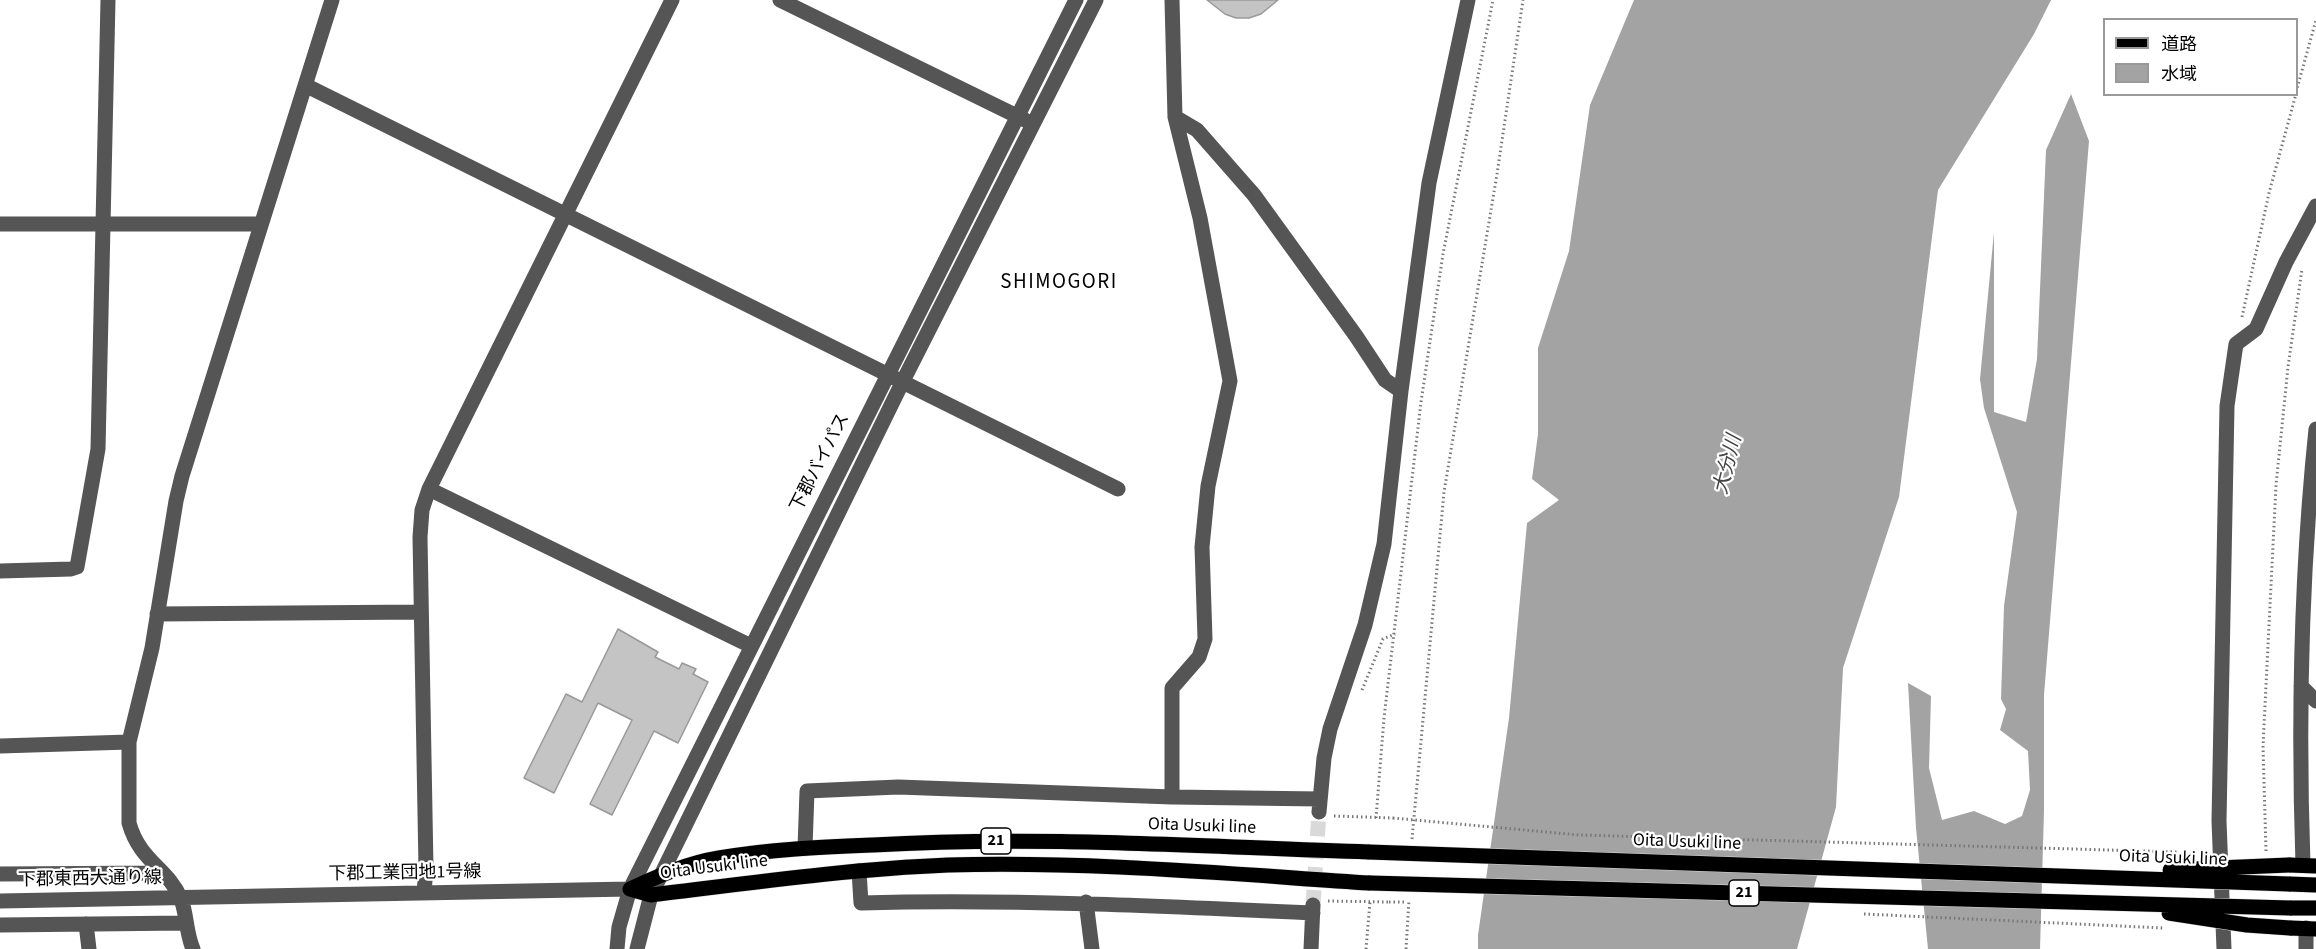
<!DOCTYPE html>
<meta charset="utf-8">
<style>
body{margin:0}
#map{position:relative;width:2316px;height:949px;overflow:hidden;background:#fff;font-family:"Source Sans 3","Noto Sans JP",sans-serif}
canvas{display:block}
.legend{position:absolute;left:2103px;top:18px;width:195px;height:78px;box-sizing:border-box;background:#fff;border:2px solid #999;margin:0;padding:8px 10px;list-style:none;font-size:18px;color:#000}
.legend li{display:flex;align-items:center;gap:12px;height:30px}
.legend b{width:30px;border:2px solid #999}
</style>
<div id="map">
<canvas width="2316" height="949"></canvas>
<ul class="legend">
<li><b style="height:8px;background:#000"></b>道路</li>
<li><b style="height:16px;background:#a3a3a3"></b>水域</li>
</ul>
</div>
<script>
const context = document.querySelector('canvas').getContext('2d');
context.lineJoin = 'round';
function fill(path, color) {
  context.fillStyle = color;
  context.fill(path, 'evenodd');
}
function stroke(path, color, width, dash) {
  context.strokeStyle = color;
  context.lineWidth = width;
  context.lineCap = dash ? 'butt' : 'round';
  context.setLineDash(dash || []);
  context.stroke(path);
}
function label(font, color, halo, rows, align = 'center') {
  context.font = font + ' "Source Sans 3","Noto Sans JP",sans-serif';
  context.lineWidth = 4.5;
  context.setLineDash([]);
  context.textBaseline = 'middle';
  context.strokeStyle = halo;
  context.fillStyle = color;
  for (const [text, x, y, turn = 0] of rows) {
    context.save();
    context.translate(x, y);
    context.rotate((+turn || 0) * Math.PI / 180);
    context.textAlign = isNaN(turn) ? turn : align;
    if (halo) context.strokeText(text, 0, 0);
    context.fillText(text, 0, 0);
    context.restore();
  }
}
fill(new Path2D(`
 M1634,0H2051L2034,34L1938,190L1899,497L1843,668L1836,807L1797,949H1478V935L1509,718L1527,523L1559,500L1532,479L1538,434V348L1569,251L1590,105Z
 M2071,94L2089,141L2044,695V811L2040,949H1928L1916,828L1908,683L1931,696L1929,768L1942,820L1974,811L2005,824L2022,816L2030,790L2028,751L2000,730L2006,709L2001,699L2004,606L2017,512L1984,408L1980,379L1994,232V412L2026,422L2037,359L2046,150Z`), '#a3a3a3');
const building = new Path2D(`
 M1207,0H1278L1261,14L1249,18H1236L1225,14Z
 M618,629L658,652L655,657L679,669L682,663L696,669L693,674L708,682L678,743L654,731L612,815L590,804L632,720L598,703L554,793L524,778L566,694L582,702Z`);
fill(building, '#c4c4c4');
stroke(building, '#999', 1.5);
stroke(new Path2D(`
 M1313,905L1319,812`), '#d9d9d9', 15, [15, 8]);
const major = new Path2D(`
 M2289,865L2316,866
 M2289,884L2316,885
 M630,889C658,876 688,863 719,858C770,849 822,847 873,845C1038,835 1204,847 1369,852
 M630,889L651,895C750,883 849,869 948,865C1089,861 1230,874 1370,883
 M2290,908H2316
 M2290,928L2316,929`);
stroke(major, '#dbdbdb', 16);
stroke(new Path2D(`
 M2296,92L2316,20
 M2242,317L2269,193L2296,94
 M1362,690L1383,639L1395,634
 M1334,816L1393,818
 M1376,818L1384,718L1421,402L1443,254L1493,0
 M1412,839L1444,492L1497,174L1523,0
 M2266,851L2263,746L2276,485L2288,367L2302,269
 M1328,901L1389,902
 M1366,949L1370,902
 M1406,949L1409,900`), '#777', 3, [1.5, 3]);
stroke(new Path2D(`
 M780,0L1025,120
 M307,86L1118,489
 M1175,117L1197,130L1254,195L1356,336L1385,380L1401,391
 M0,224H261
 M429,489L751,646
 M0,571L71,569L77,567L98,449L108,0
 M157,614L421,612
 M2301,686L2316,701
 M0,746L129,742
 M1172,797V688L1199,657L1205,639L1202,547L1208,486L1230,381L1200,218L1175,117L1172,0
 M1319,812L1324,758L1330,729L1365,625L1384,544L1401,391L1429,183L1468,0
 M805,848L807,791L898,787L1172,797L1320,799
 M2303,865C2298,720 2301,573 2316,429
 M859,871L861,903C1011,899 1162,906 1313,913
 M0,874L161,873
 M424,893L426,868L420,537L422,510L429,489L672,0
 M0,901L630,889
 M1086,902L1092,949
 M86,924L89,949
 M0,925L186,923
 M193,949C186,933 187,915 181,899C168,868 140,862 129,823V742L152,648L176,501L182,476L332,0
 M617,949L619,927L630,889L1076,0
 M637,949L651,895L661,875L902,383L1096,0
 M1311,949L1313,905
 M2224,949L2219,821L2227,406L2236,344L2256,329L2286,262L2316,206
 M2306,949V928`), '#555', 15);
stroke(major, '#000', 15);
const majorBridge = new Path2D(`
 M1369,852L2289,884
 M2170,870L2289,865
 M1370,883L2290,908
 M2169,913L2247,925L2290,928`);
stroke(majorBridge, '#dbdbdb', 16, []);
stroke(new Path2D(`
 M1393,818L1579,835L2179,852
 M1389,902H1407
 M1864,914L2163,928`), '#777', 3, [1.5, 3]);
stroke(majorBridge, '#000', 15);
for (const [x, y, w] of [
 [996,841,30],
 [1744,893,30]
]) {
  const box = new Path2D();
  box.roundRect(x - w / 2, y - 13, w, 26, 4.5);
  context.fillStyle = '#fff';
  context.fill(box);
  stroke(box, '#000', 1.5);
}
label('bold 16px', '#000', null, [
 ["21",996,841],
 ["21",1744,893]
]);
label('18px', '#000', '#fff', [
 ["下郡バイパス",821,463,-63],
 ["Oita Usuki line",1202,827,2],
 ["Oita Usuki line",1687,843,2],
 ["Oita Usuki line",2173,859,2],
 ["Oita Usuki line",714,868,-7],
 ["下郡工業団地1号線",405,874,-1],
 ["下郡東西大通り線",90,880,-1]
]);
label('italic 20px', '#444', '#fff', [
 ["大分川",1729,465,-76]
]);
context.letterSpacing = '1.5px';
label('21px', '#000', '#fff', [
 ["SHIMOGORI",1059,283]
]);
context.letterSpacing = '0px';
</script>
